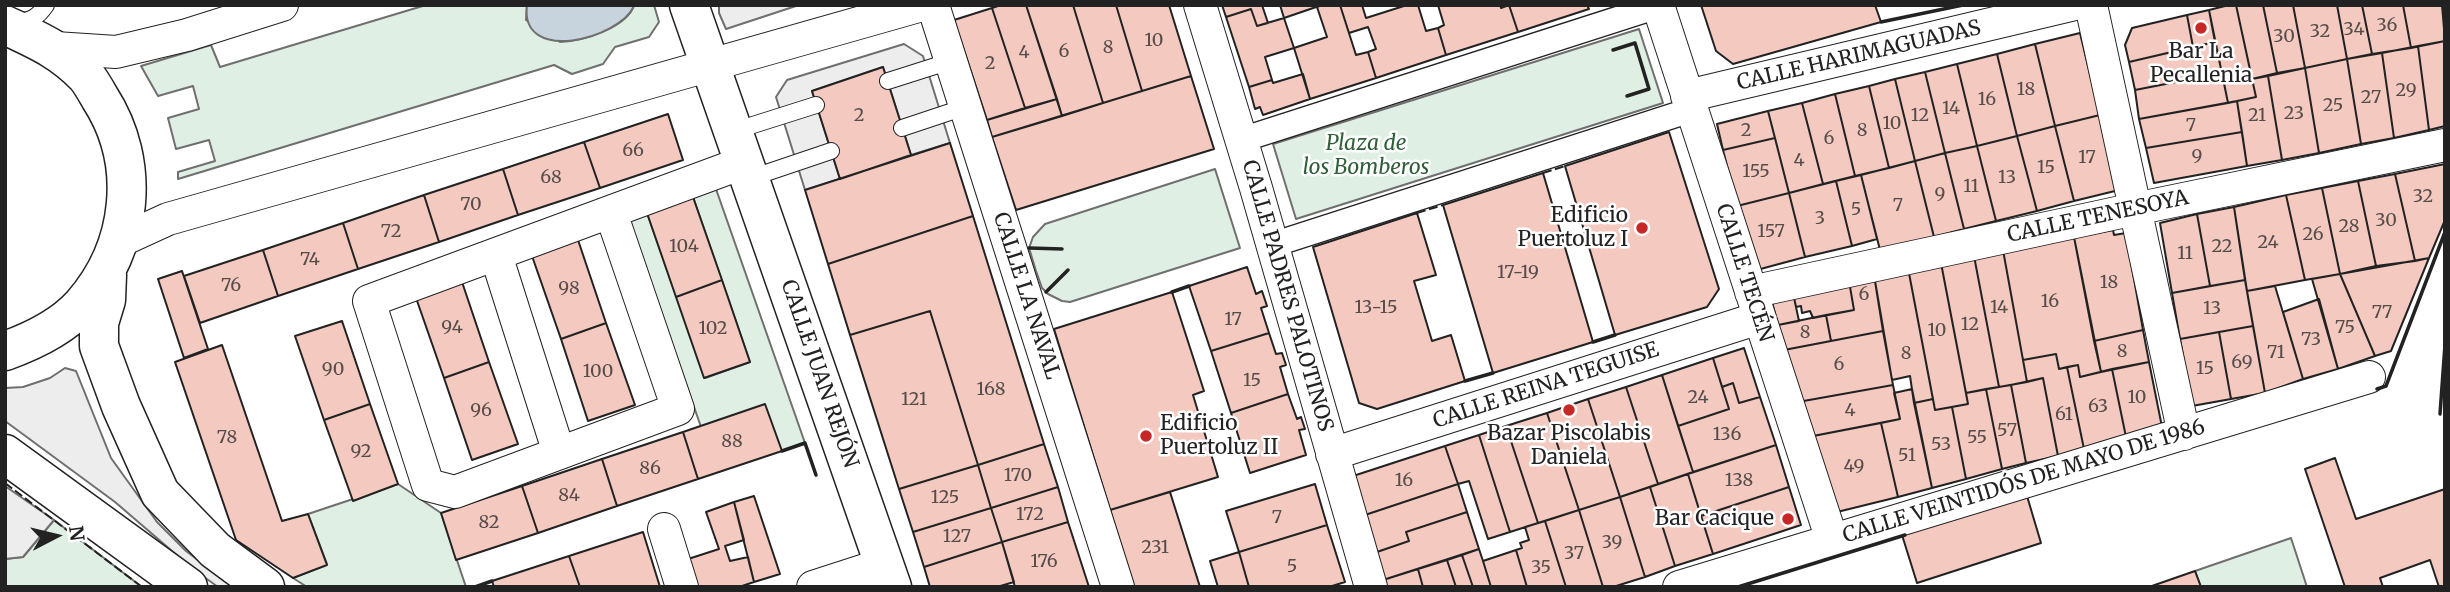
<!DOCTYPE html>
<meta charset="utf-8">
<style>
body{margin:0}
#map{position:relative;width:2450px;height:592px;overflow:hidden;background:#fff;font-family:Merriweather,serif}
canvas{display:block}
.frame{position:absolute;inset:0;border:7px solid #222;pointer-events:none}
.north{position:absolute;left:21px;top:501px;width:70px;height:70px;-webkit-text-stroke:5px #fff;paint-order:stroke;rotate:83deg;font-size:19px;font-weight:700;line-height:28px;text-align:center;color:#222}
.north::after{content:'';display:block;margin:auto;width:24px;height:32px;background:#222;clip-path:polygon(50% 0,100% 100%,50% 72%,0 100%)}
</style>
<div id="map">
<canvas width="2450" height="592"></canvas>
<div class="frame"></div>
<div class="north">N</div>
</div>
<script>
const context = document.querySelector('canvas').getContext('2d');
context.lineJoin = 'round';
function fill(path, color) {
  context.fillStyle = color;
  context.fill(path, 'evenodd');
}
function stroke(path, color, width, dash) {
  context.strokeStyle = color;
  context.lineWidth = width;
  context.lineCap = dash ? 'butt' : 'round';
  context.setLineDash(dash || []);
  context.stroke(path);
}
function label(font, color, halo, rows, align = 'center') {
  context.font = font + ' Merriweather,serif';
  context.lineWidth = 5;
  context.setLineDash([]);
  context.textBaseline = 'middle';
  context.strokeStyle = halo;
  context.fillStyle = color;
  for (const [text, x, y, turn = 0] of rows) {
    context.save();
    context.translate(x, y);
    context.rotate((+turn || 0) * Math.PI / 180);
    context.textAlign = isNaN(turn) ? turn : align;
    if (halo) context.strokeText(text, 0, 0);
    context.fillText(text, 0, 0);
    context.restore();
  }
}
const green = new Path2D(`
 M426,5H527L526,20L560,42C582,41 627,28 634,5H654L659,22L649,37L615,47L603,64L572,74L554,65L178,179V172L215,161L209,140L176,149L168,118L199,109L193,86L158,96L141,66L211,45L220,67Z
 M1639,29L1663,103L1296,219L1273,144Z
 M1215,169L1240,248L1070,302L1062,301L1048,294L1042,288L1036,271L1029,248L1033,237L1045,224Z
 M716,189L805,443L782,451L701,427L629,219L647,213L705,378L750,362L693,197Z
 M398,484L441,513L466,587H307L293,578L327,564L308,514Z
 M54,520L142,587H5V559L23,557Z
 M2291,538L2307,587H2201L2195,571Z`);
fill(green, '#e0efe3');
stroke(green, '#6f6f6f', 2);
const parking = new Path2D(`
 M719,5H799L726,29L719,13Z
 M904,44L923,56L950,143L911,155L883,67L812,91L840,179L805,190L776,97L787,80Z
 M65,368L76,371L111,458L157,522L186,551L234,587H218L193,569L115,502L5,421V388L23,387L50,378Z
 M5,486L54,520L23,557L5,559Z`);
fill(parking, '#ededed');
stroke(parking, '#6f6f6f', 2);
const water = new Path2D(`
 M527,5H634V6C620,39 519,65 527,5Z`);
fill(water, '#c7d3dd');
stroke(water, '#6f6f6f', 2);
const building = new Path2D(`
 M1001,5H1026L1057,99L1025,108L992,8Z
 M1026,5H1073L1103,103L1062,116Z
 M1073,5H1116L1142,91L1103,103Z
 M1116,5H1169L1191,76L1142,91Z
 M1222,5H1262L1268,23L1257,26L1251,9L1226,17Z
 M1280,5H1322L1284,18Z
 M1322,5H1340L1356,55L1368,52L1376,78L1310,99L1294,48L1327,37L1317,7Z
 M1340,5H1362L1366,18L1407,5H1418L1426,31L1438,28L1446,55L1376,78L1368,52L1376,49L1368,27L1349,33Z
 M1438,5H1500L1501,8L1509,5L1518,32L1446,55L1438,28L1444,25Z
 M1509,5H1587L1589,9L1518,32Z
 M1701,5H1875L1881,22L1733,64L1716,51Z
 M2229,5H2236L2256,97L2228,103L2209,10Z
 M2236,5H2263L2277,73L2252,79Z
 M2263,5H2293L2305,68L2277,73Z
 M2293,5H2337L2347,59L2305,68Z
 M2337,5H2362L2372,54L2347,59Z
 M2362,5H2403L2411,48L2372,54Z
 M2403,5H2442L2445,41L2411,48Z
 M992,8L1025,108L987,120L954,20Z
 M1251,9L1257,26L1284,18L1294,48L1265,57L1272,80L1249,87L1226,17Z
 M2209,10L2215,42L2193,47L2187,15Z
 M2187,15L2193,47L2129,62L2125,45L2132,28Z
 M2080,33L2100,115L2055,126L2035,44Z
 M2445,41V126L2429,130L2418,46Z
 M2215,42L2222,73L2135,90L2129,62Z
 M2035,44L2055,126L2017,136L1997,54Z
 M2418,46L2429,130L2394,138L2382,53Z
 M2382,53L2394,138L2361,144L2347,59Z
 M1997,54L2017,136L1977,146L1957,64Z
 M2347,59L2361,144L2319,153L2305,68Z
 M1957,64L1977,146L1945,153L1925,72Z
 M883,67L911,155L840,179L812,91Z
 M2305,68L2319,153L2282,160L2268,76Z
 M1925,72L1945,153L1915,161L1895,79Z
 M2222,73L2228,103L2139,119L2135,90Z
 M1303,74L1310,99L1263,115L1260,107L1255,109L1249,87L1272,80L1273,83Z
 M1191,76L1214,149L1016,210L992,137Z
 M2268,76L2282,160L2247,166L2237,101L2256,97L2252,79Z
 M1895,79L1915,161L1889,168L1869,86Z
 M1869,86L1889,168L1855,176L1835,94Z
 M1835,94L1855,176L1823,184L1802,103Z
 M1057,99L1062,116L992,137L987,120Z
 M2237,101L2242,132L2146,148L2139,119Z
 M1802,103L1823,184L1789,193L1768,111Z
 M1768,111L1775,138L1723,150L1717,124Z
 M668,114L683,160L600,188L584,142Z
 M2100,115L2119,190L2074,201L2055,126Z
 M2055,126L2074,201L2037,211L2017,136Z
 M1669,132L1719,289L1707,307L1615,335L1565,166Z
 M2242,132L2247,166L2154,183L2146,148Z
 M2017,136L2037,211L1996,221L1977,146Z
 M1775,138L1789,193L1737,206L1723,150Z
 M584,142L600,188L518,215L503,169Z
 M950,143L973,216L828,264L805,190Z
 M1977,146L1996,221L1964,229L1945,153Z
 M1945,153L1964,229L1934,237L1915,161Z
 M1915,161L1934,237L1880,250L1861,175Z
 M2445,164V220L2429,258L2415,261L2395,174Z
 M503,169L518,215L439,242L424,195Z
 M1543,173L1593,342L1493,373L1443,205Z
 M2395,174L2415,261L2376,266L2358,181Z
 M1861,175L1877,239L1852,246L1836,181Z
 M1836,181L1852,246L1805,257L1789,193Z
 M2358,181L2376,266L2340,274L2322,188Z
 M2322,188L2340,274L2305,280L2286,195Z
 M1789,193L1805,257L1753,271L1737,206Z
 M424,195L439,242L358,269L343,223Z
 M2286,195L2305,280L2247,291L2234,207Z
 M693,197L722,280L676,297L647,213Z
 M2234,207L2245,280L2210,286L2197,214Z
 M1417,213L1436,275L1414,281L1432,341L1451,335L1465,381L1377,409L1359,403L1313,247Z
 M2197,214L2210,286L2172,293L2160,223Z
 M973,216L1044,444L978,465L930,311L850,335L828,264Z
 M343,223L358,269L278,296L263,250Z
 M2113,230L2114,235L2126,233L2143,330L2094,341L2074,237Z
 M2074,237L2101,372L2080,377L2078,365L2059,369L2056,354L2023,360L2003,250Z
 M578,240L606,323L561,339L532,256Z
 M263,250L278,296L200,323L184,276Z
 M2003,250L2027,382L1999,387L1974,256Z
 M1974,256L1999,387L1966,393L1941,263Z
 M2429,258L2391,351L2375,356L2340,274Z
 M1941,263L1968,404L1935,410L1908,268Z
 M1247,267L1256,294L1262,291L1267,306L1261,308L1269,333L1211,351L1189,286Z
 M1908,268L1933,399L1914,403L1910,376L1892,380L1874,275Z
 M182,271L208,349L184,358L158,279Z
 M2340,274L2375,356L2338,369L2312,279Z
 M1874,275L1883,331L1831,341L1826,315L1854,310L1849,281Z
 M461,279L489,362L444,378L415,295Z
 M722,280L750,362L704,378L676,297Z
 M2245,280L2253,326L2180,339L2172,293Z
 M1849,281L1854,310L1813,318L1810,311L1802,313L1801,306L1796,307L1793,293Z
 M2275,286L2303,379L2265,393L2247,291Z
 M1172,292L1204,391L1193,395L1218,477L1110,510L1054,329Z
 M1793,293L1799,321L1778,325L1771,298Z
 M2319,299L2338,369L2303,379L2283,312Z
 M930,311L978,465L899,489L850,335Z
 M1826,315L1831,341L1784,350L1778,325Z
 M342,321L370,404L324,420L295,336Z
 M606,323L635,405L588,421L561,339Z
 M2253,326L2265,393L2231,399L2219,332Z
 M2143,330L2149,362L2101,372L2094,341Z
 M1883,331L1893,385L1798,402L1784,350Z
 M2219,332L2231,399L2192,406L2180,339Z
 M1269,333L1276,354L1282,353L1286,365L1280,367L1288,394L1231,413L1211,351Z
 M222,345L282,521L308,514L327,565L293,578L236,540L175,362Z
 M1744,348L1760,397L1739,403L1733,383L1722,387L1713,358Z
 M2056,354L2059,369L2067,367L2084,449L2058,456L2043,378L2027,382L2023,360Z
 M1713,358L1729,409L1678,426L1662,375Z
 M489,362L518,444L472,460L444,378Z
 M2149,362L2162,427L2126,437L2112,369Z
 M2078,365L2080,377L2112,369L2126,437L2084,449L2067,367Z
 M1662,375L1693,472L1658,484L1626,387Z
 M2043,378L2058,456L2026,463L2011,385Z
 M1733,383L1739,403L1760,397L1776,445L1693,472L1678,426L1729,409L1722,387Z
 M1893,385L1900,419L1808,437L1798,402Z
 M2011,385L2026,463L2002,469L1986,389Z
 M1626,387L1658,484L1620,497L1588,399Z
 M1912,389L1932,488L1898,497L1881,423L1900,419L1894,393Z
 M1986,389L2002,469L1966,479L1952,407L1968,404L1966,393Z
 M1288,394L1297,419L1301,417L1305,429L1299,430L1306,455L1250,473L1231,413Z
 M1588,399L1620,497L1579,510L1547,413Z
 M1933,399L1935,410L1952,407L1966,479L1932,488L1914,403Z
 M370,404L398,484L353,501L324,420Z
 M765,404L782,451L698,479L683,432Z
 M1547,413L1579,510L1538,523L1506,426Z
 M1881,423L1898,497L1833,513L1808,437Z
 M1506,426L1538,523L1510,532L1479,435Z
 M683,432L698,479L617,506L602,459Z
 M1479,435L1510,532L1488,539L1469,481L1458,484L1445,446Z
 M1044,444L1058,487L991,508L978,465Z
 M1776,445L1789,487L1701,516L1688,474Z
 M1445,446L1458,484L1362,516L1350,477Z
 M2335,458L2356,519L2445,489V587H2439L2430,560L2380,578L2383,587H2345L2305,469Z
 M602,459L617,506L538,533L522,486Z
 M978,465L991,508L913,532L899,489Z
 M1688,474L1713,554L1675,566L1650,487Z
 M1315,484L1327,525L1239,552L1226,511Z
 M1458,484L1467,512L1406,532L1409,541L1374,553L1362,516Z
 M522,486L538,533L456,560L441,513Z
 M1058,487L1068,522L1002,542L991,508Z
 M1650,487L1675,566L1645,577L1620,497Z
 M1789,487L1801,525L1713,554L1701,516Z
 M1170,492L1200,587H1134L1110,510Z
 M754,496L780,574L754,582L734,502Z
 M2027,496L2041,543L1917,583L1902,535Z
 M1620,497L1645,577L1613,587H1603L1579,510Z
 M734,502L744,540L725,546L730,561L748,557L754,582L739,587H695L685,560L719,549L706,512Z
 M991,508L1002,542L924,567L913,532Z
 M1579,510L1603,587H1566L1545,521Z
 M1467,512L1479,549L1383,580L1374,553L1409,541L1406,532Z
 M1545,521L1566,587H1527L1516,550L1522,548L1520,543L1529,540L1525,527Z
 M1068,522L1089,587H1015L1002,542Z
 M1327,525L1345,582L1329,587H1249L1239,552Z
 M643,532L660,587H580L569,556Z
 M1002,542L1014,582L997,587H930L924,567Z
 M1479,549L1483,561L1491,587H1473L1462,555Z
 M1516,550L1527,587H1491L1483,561Z
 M1239,552L1249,587H1218L1210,561Z
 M1462,555L1473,587H1456L1447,560Z
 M569,556L580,587H494L492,581Z
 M1447,560L1456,587H1423L1418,569Z
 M1418,569L1423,587H1385L1383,580Z
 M2195,571L2201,587H2149Z`);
fill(building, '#f3c9c0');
stroke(building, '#222', 2);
const service = new Path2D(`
 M17,22C31,21 38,17 46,5
 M888,81L951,61
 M902,128L965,107
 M734,131L816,105
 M751,178L831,151`);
const pedestrian = new Path2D(`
 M1241,140L1658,6
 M1272,245L1691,110`);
const minor = new Path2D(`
 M933,5L1118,587
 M1200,5L1256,188L1371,587
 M1658,5L1832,540
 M2091,5L2184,434
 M55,48L116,52L187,35L282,5
 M1687,96L2071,5
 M611,213L678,409L455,492L428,485L369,301L745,162
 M120,241L168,219L922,5
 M496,255L559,453
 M1751,292L2135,209L2445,145
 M1332,454L1759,318
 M664,529L682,587
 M813,587L884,564
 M1679,587L2369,377`);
const tertiary = new Path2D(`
 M689,5L892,587
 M5,25C37,40 61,50 86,76C91,82 96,91 100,98C142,163 133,247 82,305C62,327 33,341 5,351
 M107,275L106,300L99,323V346L121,406L160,493L215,550L265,587
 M5,454L188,587`);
stroke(service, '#222', 18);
stroke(pedestrian, '#222', 27);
stroke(minor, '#222', 34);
stroke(tertiary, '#222', 41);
stroke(service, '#fff', 16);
stroke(pedestrian, '#fff', 24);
stroke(minor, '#fff', 32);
stroke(tertiary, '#fff', 38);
stroke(new Path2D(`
 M1543,173L1565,166
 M1417,213L1443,205
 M5,483L142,587`), '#222', 2, [9, 3.5]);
stroke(new Path2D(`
 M1881,22L1963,5
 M1613,50L1635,43L1649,89L1627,96
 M1029,248L1062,249
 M1046,292L1068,270
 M1172,292L1189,286
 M1593,342L1615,335
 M1465,381L1493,373
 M2377,389L2386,386L2445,232
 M2440,414L2445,345
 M782,451L805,443L816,475
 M475,587L492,581
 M1738,587L1905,535`), '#222', 3.5);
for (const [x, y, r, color] of [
 [2201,28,7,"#c62828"],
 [1642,228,7,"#c62828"],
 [1569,410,7,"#c62828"],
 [1146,436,7,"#c62828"],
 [1788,519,7,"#c62828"]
]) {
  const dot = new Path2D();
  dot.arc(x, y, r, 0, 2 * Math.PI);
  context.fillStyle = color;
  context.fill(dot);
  stroke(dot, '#fff', 2.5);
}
label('18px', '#564c4a', null, [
 ["36",2387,26],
 ["34",2354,30],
 ["32",2320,32],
 ["30",2284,37],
 ["10",1154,41],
 ["8",1108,48],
 ["6",1064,52],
 ["4",1024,53],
 ["2",990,64],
 ["18",2026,90],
 ["29",2406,91],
 ["27",2371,98],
 ["16",1987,100],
 ["25",2333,106],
 ["14",1951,109],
 ["23",2294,114],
 ["2",859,116],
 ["12",1920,116],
 ["21",2257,116],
 ["10",1892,124],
 ["7",2191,126],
 ["2",1746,131],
 ["8",1862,131],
 ["6",1829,139],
 ["66",633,151],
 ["9",2197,157],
 ["17",2087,158],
 ["4",1799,161],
 ["15",2046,168],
 ["155",1756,172],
 ["68",551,178],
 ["13",2007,178],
 ["11",1971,187],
 ["9",1940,195],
 ["32",2423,197],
 ["70",471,205],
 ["7",1898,206],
 ["5",1856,210],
 ["3",1820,219],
 ["30",2386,221],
 ["28",2349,227],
 ["72",391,232],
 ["157",1771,232],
 ["26",2313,235],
 ["24",2268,243],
 ["104",684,247],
 ["22",2222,247],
 ["11",2185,254],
 ["74",310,260],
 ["17-19",1518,273],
 ["18",2109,283],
 ["76",231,286],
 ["98",569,289],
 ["6",1864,295],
 ["16",2050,302],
 ["13-15",1376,308],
 ["14",1999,308],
 ["13",2212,309],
 ["77",2382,313],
 ["17",1233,320],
 ["12",1970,325],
 ["94",452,328],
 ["75",2345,328],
 ["102",713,329],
 ["10",1937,331],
 ["8",1805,333],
 ["73",2311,340],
 ["8",2122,352],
 ["71",2276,353],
 ["8",1906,354],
 ["69",2242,363],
 ["6",1839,365],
 ["15",2205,369],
 ["90",333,370],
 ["100",598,372],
 ["15",1252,381],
 ["168",991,390],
 ["24",1698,398],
 ["10",2137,398],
 ["121",914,400],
 ["63",2098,407],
 ["96",481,411],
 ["4",1850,411],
 ["61",2064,415],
 ["57",2007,431],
 ["136",1727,435],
 ["78",227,438],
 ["55",1977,438],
 ["88",732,442],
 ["53",1941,445],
 ["92",361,452],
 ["51",1907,456],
 ["49",1854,467],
 ["86",650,469],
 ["170",1018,476],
 ["16",1404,481],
 ["138",1739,481],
 ["84",569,496],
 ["125",945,498],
 ["172",1030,515],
 ["7",1277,518],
 ["82",489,523],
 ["127",957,537],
 ["39",1612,543],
 ["231",1155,548],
 ["37",1574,554],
 ["176",1044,562],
 ["5",1292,567],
 ["35",1541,568]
]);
label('21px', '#222', '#fff', [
 ["Bar La",2201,52],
 ["Pecallenia",2201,76],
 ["Edificio",1628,216,"right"],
 ["Puertoluz I",1628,240,"right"],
 ["Edificio",1160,424,"left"],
 ["Puertoluz II",1160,448,"left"],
 ["Bazar Piscolabis",1569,434],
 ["Daniela",1569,458],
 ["Bar Cacique",1774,519,"right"]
]);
label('21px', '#222', '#fff', [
 ["CALLE HARIMAGUADAS",1859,56,-13],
 ["CALLE TENESOYA",2098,217,-12],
 ["CALLE TECÉN",1744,273,72],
 ["CALLE LA NAVAL",1026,296,72],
 ["CALLE PADRES PALOTINOS",1287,296,74],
 ["CALLE JUAN REJÓN",819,374,71],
 ["CALLE REINA TEGUISE",1546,386,-18],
 ["CALLE VEINTIDÓS DE MAYO DE 1986",2024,482,-17]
]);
label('italic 21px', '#2f5e38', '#fff', [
 ["Plaza de",1366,144],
 ["los Bomberos",1366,168]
]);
</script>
